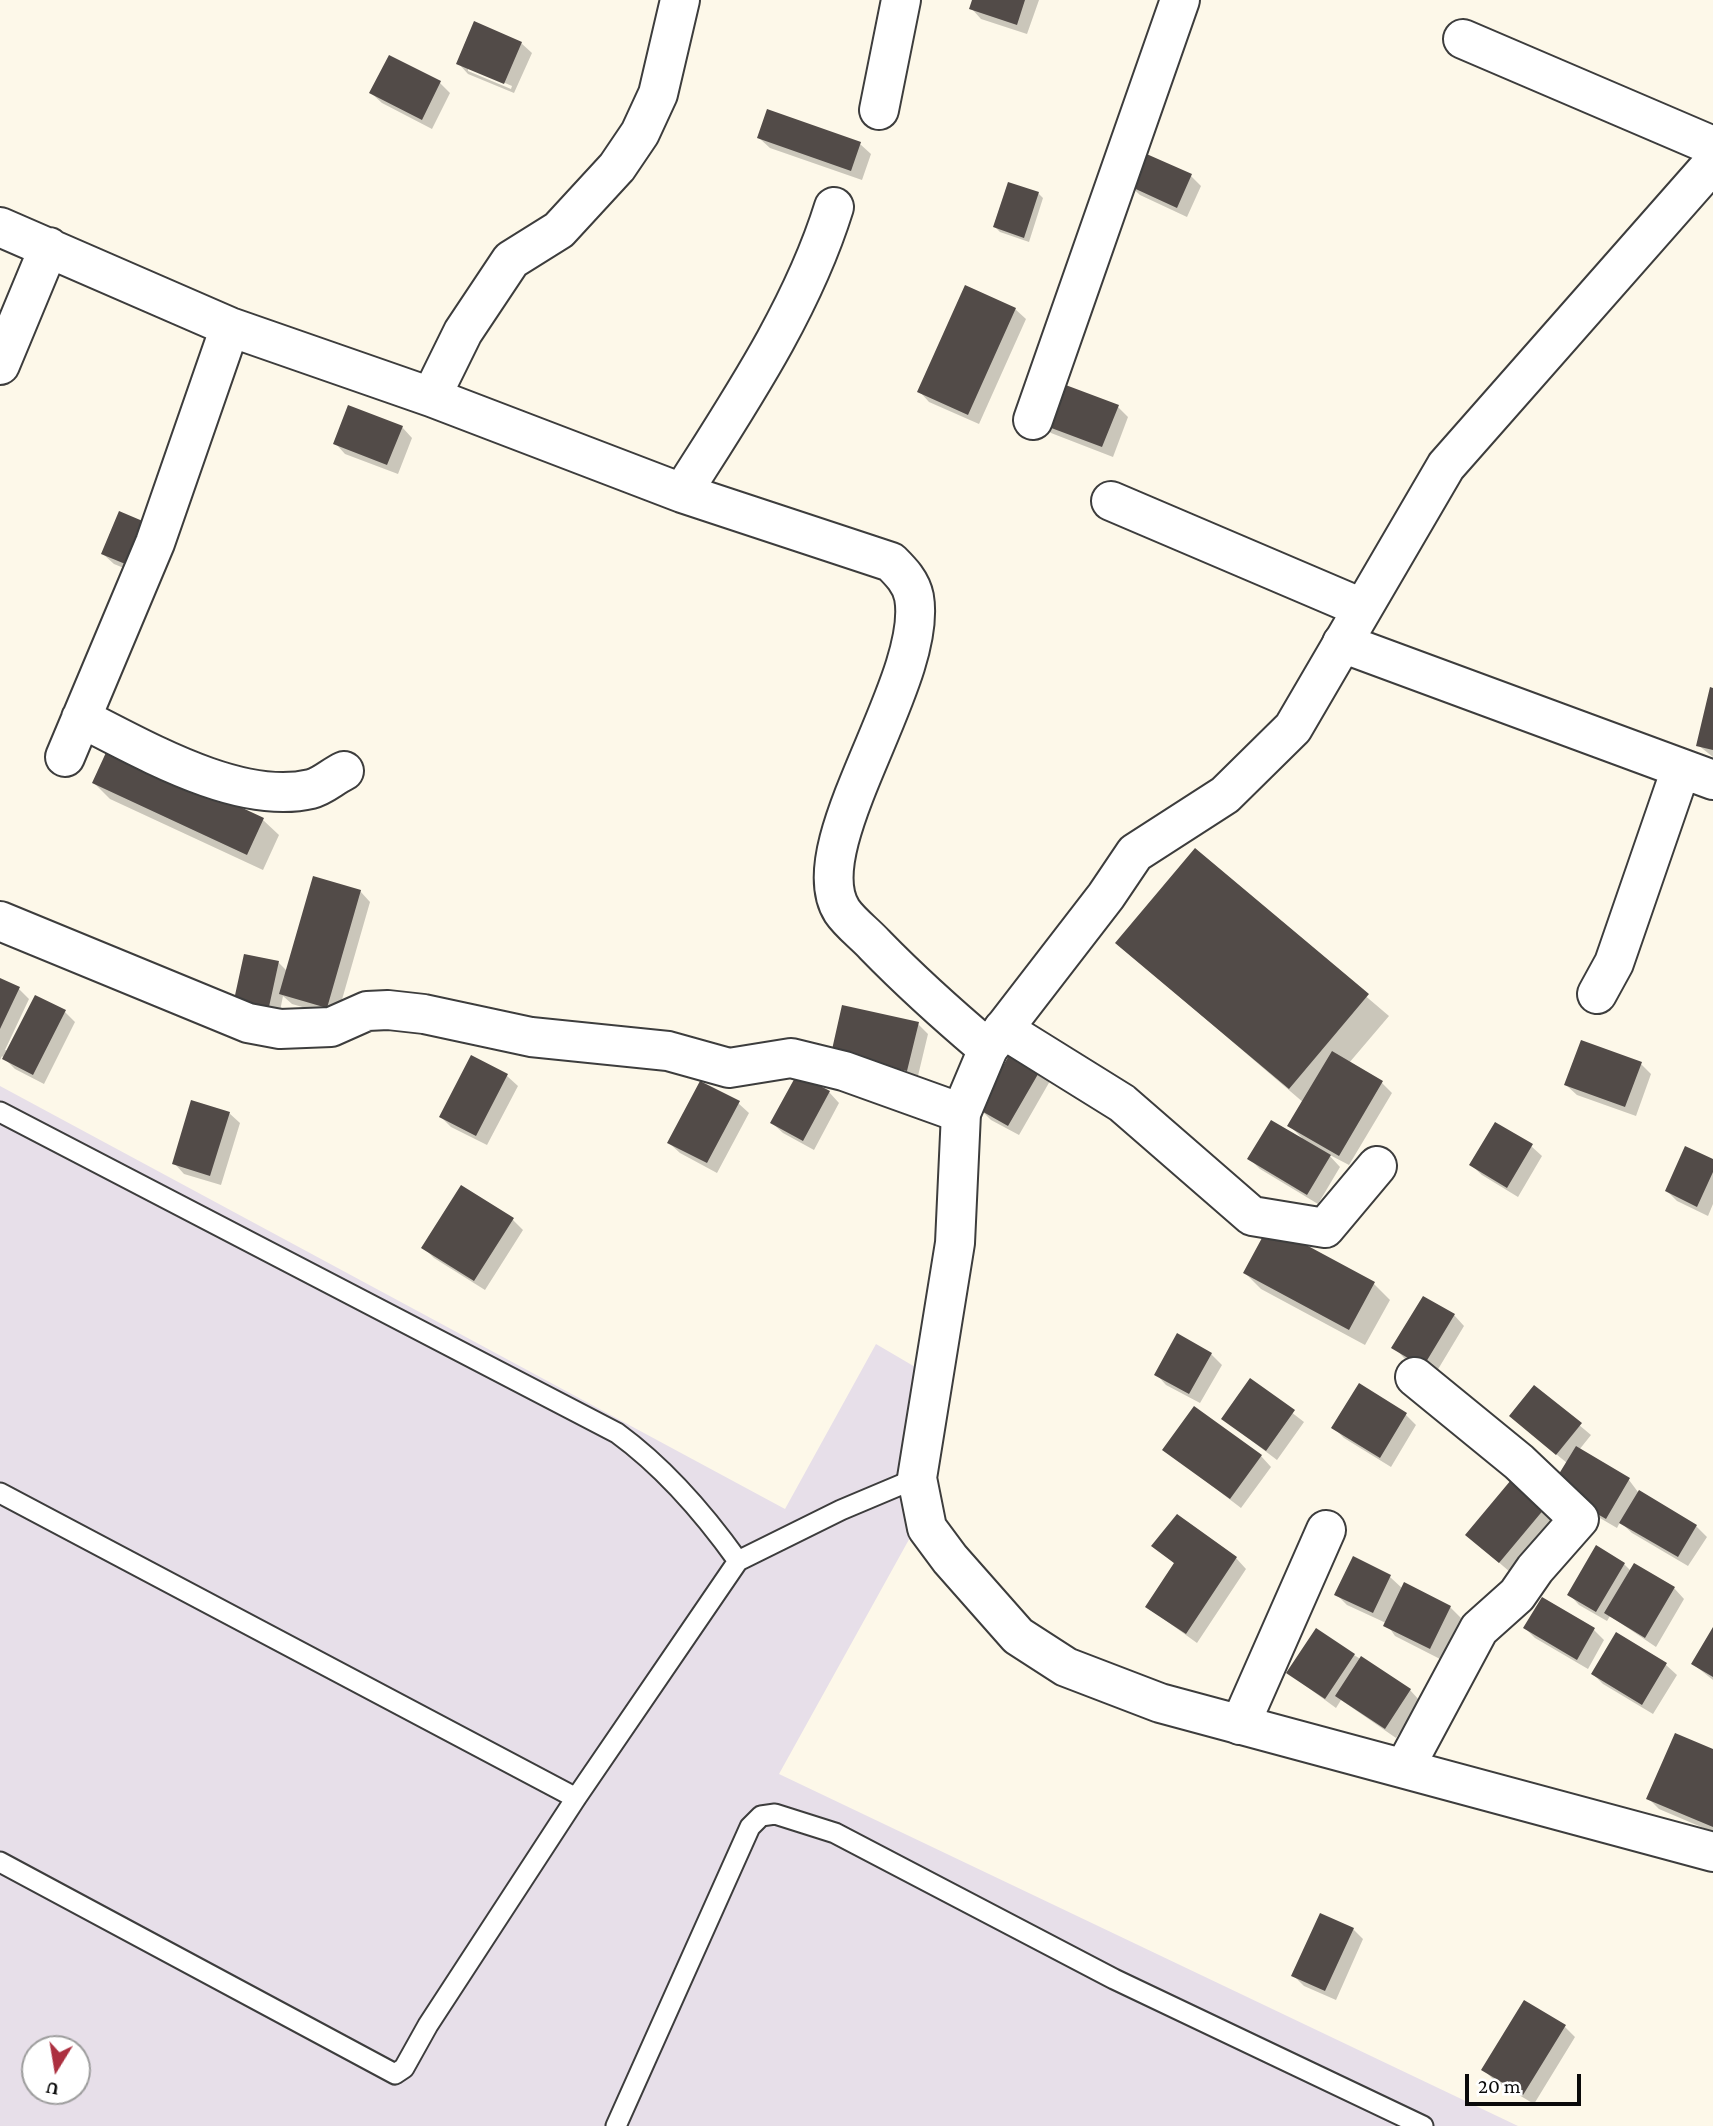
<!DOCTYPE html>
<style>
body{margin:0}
#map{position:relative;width:1713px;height:2126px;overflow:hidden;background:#fdf8e9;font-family:"Crimson Pro",serif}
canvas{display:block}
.north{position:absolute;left:21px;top:2035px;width:70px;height:70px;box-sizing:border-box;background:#fff;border:2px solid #9d9d9d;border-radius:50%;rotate:191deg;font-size:19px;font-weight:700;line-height:28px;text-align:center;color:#0a0a0a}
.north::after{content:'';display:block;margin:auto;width:24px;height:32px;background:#ac3040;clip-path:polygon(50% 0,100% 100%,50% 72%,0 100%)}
.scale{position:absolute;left:1465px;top:2074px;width:116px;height:32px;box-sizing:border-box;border:4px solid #0a0a0a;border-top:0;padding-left:9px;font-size:21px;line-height:24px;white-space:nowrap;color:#0a0a0a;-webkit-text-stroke:5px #fff;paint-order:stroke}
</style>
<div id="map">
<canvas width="1713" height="2126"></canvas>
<div class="north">U</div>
<div class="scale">20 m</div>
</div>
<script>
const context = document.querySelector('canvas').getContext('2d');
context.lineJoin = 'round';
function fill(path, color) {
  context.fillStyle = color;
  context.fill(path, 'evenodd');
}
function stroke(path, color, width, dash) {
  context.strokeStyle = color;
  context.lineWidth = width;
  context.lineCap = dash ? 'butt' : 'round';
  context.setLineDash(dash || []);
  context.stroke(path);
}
fill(new Path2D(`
 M0,1086L785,1509L876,1344L939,1381L912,1534L779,1774L1518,2126H0ZM35,2049H77V2091H35Z`), '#e7dfe9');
fill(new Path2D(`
 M974,0H1039L1027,34L981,19L971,8Z
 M521,43L532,53L514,93L468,74L458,63ZM468,67L512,86L511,89L468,71Z
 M440,83L450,93L432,129L382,103L371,93Z
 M759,138L860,144L871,154L862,180L770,148Z
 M1191,176L1201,186L1187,217L1140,195L1129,185Z
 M1038,193L1043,198L1029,242L1000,232L995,227Z
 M1015,309L1026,319L979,424L929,402L919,391Z
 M1118,407L1128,417L1113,457L1051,433L1040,423Z
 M402,427L412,438L398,474L345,454L335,443Z
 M152,526L146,577L114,564L103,554Z
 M1713,690V757L1698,745Z
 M110,748L263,820L279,835L263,870L110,799L94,783Z
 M1195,851L1389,1016L1349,1063L1382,1083L1392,1093L1349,1165L1328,1154L1340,1167L1318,1204L1260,1169L1250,1159L1302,1138L1290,1126L1304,1103L1117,943Z
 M360,891L370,902L337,1017L292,1004L283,996L277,1026L245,1019L278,962L288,972Z
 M0,980L19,989L29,999L5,1050L8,1051L65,1012L75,1022L44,1084L15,1069L2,1056L0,1060Z
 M918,1024L928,1034L917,1080L843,1064Z
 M1012,1055L1050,1081L1019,1135L991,1120L980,1109Z
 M472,1057L507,1076L518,1086L487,1145L451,1127L441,1117Z
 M1641,1064L1651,1074L1636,1116L1577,1095L1566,1085Z
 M829,1092L839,1103L814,1150L783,1133L772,1123Z
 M738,1103L749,1113L717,1173L680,1153L669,1143Z
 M229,1113L240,1123L221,1185L184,1174L174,1163Z
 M1531,1146L1542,1156L1518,1197L1482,1175L1471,1165Z
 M1713,1161V1204L1708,1216L1677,1201L1667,1191Z
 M462,1187L513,1220L523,1230L485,1290L434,1258L423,1247Z
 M1245,1273L1374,1284L1390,1300L1365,1345L1261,1289Z
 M1454,1315L1464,1326L1434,1376L1404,1358L1394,1347Z
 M1178,1336L1211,1354L1222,1365L1200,1403L1166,1385L1156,1374Z
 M1251,1381L1304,1422L1277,1460L1223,1419Z
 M1359,1386L1406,1415L1416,1425L1391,1467L1344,1438L1333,1427Z
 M1535,1388L1591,1435L1579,1450L1629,1480L1638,1492L1696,1526L1707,1537L1688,1566L1632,1533L1620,1522L1617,1528L1564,1497L1567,1463L1522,1426Z
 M1165,1450L1261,1456L1271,1467L1241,1508Z
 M1511,1483L1554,1520L1510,1572L1467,1535Z
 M1154,1546L1236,1558L1246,1569L1197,1643L1147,1607L1175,1564Z
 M1624,1564L1631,1571L1674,1588L1684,1599L1656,1647L1610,1616L1607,1621L1579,1605L1569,1594Z
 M1390,1577L1403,1589L1450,1607L1461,1618L1440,1659L1395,1636L1386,1623L1347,1605L1336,1594Z
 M1542,1599L1594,1630L1604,1640L1588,1669L1535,1638L1525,1628Z
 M1713,1631V1680L1693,1664Z
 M1616,1635L1666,1665L1677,1675L1653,1714L1603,1684L1593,1674Z
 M1354,1655L1410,1690L1420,1701L1396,1738L1341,1700L1336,1708L1288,1673Z
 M1713,1751V1832L1659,1809L1648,1798Z
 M1353,1929L1363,1939L1336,2000L1304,1986L1293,1975Z
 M1565,2027L1575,2037L1534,2104L1494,2080L1484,2070Z`), '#0003');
fill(new Path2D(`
 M972,0H1025L1017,25L969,9Z
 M474,21L522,42L504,84L456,64Z
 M389,55L441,81L422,120L369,93Z
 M767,109L861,142L851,171L757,138Z
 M1142,152L1192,174L1177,208L1127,185Z
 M1008,182L1039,192L1024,238L993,227Z
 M965,285L1016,308L968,415L917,392Z
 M1055,381L1119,405L1102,447L1038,423Z
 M348,405L403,426L387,465L333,444Z
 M119,511L152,525L135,568L101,554Z
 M1710,687L1713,688V750L1696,746Z
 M109,746L264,818L247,855L92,783Z
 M1195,848L1369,994L1289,1089L1115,943Z
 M313,876L361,890L327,1008L279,994Z
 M244,954L279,961L267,1016L232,1009Z
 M0,978L20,987L0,1029Z
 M35,995L66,1010L33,1075L2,1059Z
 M842,1005L919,1022L907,1071L831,1054Z
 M1581,1040L1642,1062L1625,1107L1564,1085Z
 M1332,1051L1383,1081L1339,1156L1287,1126Z
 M1011,1052L1041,1069L1008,1126L978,1109Z
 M471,1055L508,1074L476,1136L439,1117Z
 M797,1074L830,1091L803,1141L770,1123Z
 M700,1081L740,1101L707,1163L667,1143Z
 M191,1100L230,1112L210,1176L172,1164Z
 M1271,1120L1331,1155L1307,1195L1247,1159Z
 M1495,1122L1533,1144L1507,1188L1469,1165Z
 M1685,1146L1713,1159V1172L1697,1207L1665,1191Z
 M461,1185L514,1218L474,1281L421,1248Z
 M1269,1225L1375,1282L1349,1330L1243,1273Z
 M1423,1296L1455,1314L1423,1367L1391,1348Z
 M1177,1333L1212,1353L1189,1394L1154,1375Z
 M1250,1378L1295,1410L1266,1451L1221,1419Z
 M1359,1383L1407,1413L1380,1458L1331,1428Z
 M1534,1385L1582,1423L1556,1455L1509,1416Z
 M1194,1406L1262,1455L1230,1499L1162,1450Z
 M1576,1446L1630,1478L1606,1519L1551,1487Z
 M1511,1480L1545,1508L1499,1563L1465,1535Z
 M1639,1490L1697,1525L1678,1557L1619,1523Z
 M1177,1514L1237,1557L1186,1634L1145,1607L1174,1563L1151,1546Z
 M1596,1545L1625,1563L1596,1612L1567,1595Z
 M1353,1556L1391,1575L1373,1613L1334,1595Z
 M1634,1563L1675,1587L1645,1638L1604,1613Z
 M1404,1582L1451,1606L1430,1649L1383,1626Z
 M1542,1597L1595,1628L1577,1660L1523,1628Z
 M1713,1627V1677L1691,1664Z
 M1316,1628L1355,1654L1325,1699L1286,1673Z
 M1616,1632L1667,1663L1642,1705L1591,1674Z
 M1361,1656L1411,1689L1385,1729L1335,1696Z
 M1675,1733L1713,1749V1827L1646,1799Z
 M1320,1913L1354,1928L1325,1991L1291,1976Z
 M1524,2000L1566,2025L1523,2095L1481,2070Z`), '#524b48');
const service = new Path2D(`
 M0,1112L617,1433C665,1468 703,1512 738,1561
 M0,1493L576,1798
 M0,1862L395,2074L404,2068L428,2025L576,1798L738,1561L841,1510L917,1478
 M616,2126L750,1827L761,1816L775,1814L835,1833L1114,1979L1423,2126`);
const minor = new Path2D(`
 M1463,39L1713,146
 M879,110L901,0
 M0,227L230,327L431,397L682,493L891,562C901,572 911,582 914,597C929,681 800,846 842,911C850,923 865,934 875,945C911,982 949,1016 988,1049
 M0,365L49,247
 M431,397L463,332L511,260L559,230L617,167L640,133L658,94L680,0
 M1033,420L1180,0
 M682,493C739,403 802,310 834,207
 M1111,501L1362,608
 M1342,643L1713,780
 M81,718C143,749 239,806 311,789C323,786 333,776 344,771
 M65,757L155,543L230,327
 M0,921L248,1023L280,1029L331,1027L367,1011L388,1010L424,1014L531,1037L668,1051L729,1068L791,1058L844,1071L961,1113
 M1597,994L1614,963L1681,769
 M1003,1029L1122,1103L1252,1216L1325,1228L1377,1166
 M1240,1725L1326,1530
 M1405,1767L1479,1629L1517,1595L1535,1569L1579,1519L1519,1462L1415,1377`);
const tertiary = new Path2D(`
 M1713,163L1446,466L1293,728L1225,795L1135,853L1106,896L988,1049L961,1113L955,1243L917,1478L927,1528L950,1559L1018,1636L1066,1667L1160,1703L1713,1852`);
stroke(service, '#3d3d3d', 23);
stroke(minor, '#3d3d3d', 42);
stroke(tertiary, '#3d3d3d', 42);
stroke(service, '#fff', 19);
stroke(minor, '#fff', 38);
stroke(tertiary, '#fff', 38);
</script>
